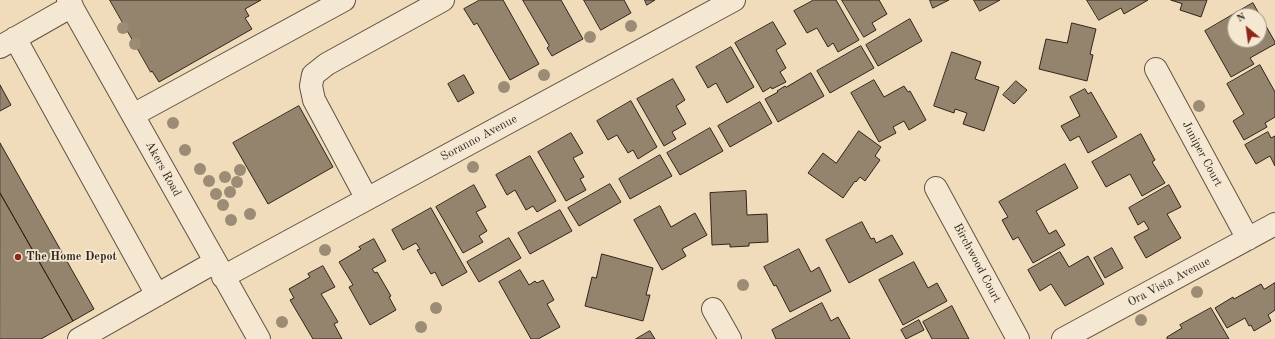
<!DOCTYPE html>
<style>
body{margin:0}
#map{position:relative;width:1275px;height:339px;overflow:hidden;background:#f0dcbb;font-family:"Old Standard TT",serif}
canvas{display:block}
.north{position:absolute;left:1227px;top:8px;width:40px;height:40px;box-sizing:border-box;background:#f5e8d3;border:1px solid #a69a89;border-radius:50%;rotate:331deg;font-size:11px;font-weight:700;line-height:16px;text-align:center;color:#30251a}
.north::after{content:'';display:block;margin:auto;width:14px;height:18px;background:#8f2418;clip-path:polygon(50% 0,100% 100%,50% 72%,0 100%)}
</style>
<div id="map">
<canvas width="1275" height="339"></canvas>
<div class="north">N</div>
</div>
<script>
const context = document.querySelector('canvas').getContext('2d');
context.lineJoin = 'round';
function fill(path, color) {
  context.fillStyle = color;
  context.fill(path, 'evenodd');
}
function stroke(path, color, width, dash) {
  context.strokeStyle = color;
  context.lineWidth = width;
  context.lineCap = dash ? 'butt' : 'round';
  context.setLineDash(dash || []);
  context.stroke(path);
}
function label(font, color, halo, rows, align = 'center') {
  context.font = font + ' "Old Standard TT",serif';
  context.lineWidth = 3.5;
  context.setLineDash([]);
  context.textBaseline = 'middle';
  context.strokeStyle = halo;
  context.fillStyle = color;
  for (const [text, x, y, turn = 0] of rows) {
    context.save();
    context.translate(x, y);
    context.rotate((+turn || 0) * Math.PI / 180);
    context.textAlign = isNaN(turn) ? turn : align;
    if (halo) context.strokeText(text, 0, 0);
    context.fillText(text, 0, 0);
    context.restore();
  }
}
const building = new Path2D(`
 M110,0H261L245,9L249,16L245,18L252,29L159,82L152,71L151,72Z
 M480,0H503L539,64L510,80L477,23L474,25L464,9Z
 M523,0H561L583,39L552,56L547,48L549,46Z
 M584,0H624L631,13L601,30Z
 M645,0H655L647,5Z
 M814,0H836L859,40L838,52L833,43L828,47L817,28L807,33L794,11Z
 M842,0H879L887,14L872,23L876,30L864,37Z
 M930,0H949L933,8Z
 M974,0H1000L980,11Z
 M1087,0H1148L1124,14L1121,8L1099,20Z
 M1171,0H1207L1201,17L1180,10L1182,4Z
 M1253,3L1275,42V44L1250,58L1254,64L1231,77L1205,31ZM1235,16H1259V40H1235Z
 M910,19L922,41L878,66L866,45Z
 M773,22L786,44L776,50L786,68L780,72L786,82L772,89L771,87L763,92L735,43Z
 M1072,23L1096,29L1090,54L1093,55L1087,81L1039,69L1046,39L1067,43Z
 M861,46L874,68L830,93L817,71Z
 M731,47L754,87L727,103L716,83L708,88L696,67Z
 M952,52L981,62L975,79L999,87L984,131L963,124L967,113L955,109L954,113L934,106Z
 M1260,65L1275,92V117L1265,123L1267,127L1244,140L1233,121L1244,114L1227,84Z
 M811,73L824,96L778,122L765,99L778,92L777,91L785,86L786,87Z
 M464,75L474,93L458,102L448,84Z
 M673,79L685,100L676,106L686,124L672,132L676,139L664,146L637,99Z
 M874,80L884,97L904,86L908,92L910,91L926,120L909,130L904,121L893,127L896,133L879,142L851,93Z
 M1016,81L1027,90L1014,104L1003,95Z
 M0,85L11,105L0,111Z
 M1085,89L1088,94L1091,92L1117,137L1088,153L1079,136L1070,141L1061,126L1080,116L1070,97Z
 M631,101L657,147L638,159L633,150L628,153L617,135L608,140L597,121Z
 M760,102L772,123L730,147L718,126Z
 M299,106L333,167L268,204L233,143Z
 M710,128L723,151L680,175L667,153Z
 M859,131L881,147L875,156L880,160L865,181L860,177L856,182L855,181L843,198L808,173L823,153L836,163Z
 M1268,132L1271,138L1275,136V166L1270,156L1256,164L1245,145Z
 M571,133L583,153L573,158L584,177L580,179L586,190L566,201L538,152Z
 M1141,134L1155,160L1152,162L1165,183L1142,196L1130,174L1106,187L1092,162Z
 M0,143L94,309L73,321L0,193Z
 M660,155L672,176L630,199L619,179Z
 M530,156L556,201L537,212L533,206L526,210L515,190L507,195L496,175Z
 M1065,164L1078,188L1036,211L1049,234L1056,230L1065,245L1033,263L1018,237L1013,240L1002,220L1008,217L999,202Z
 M610,184L621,202L579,226L568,208Z
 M474,185L486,207L476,212L487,231L479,236L483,242L463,253L436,207Z
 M1169,185L1181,207L1167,214L1181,238L1146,258L1134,237L1149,229L1144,221L1138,225L1129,208Z
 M746,191L747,215L767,214L768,242L749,243V246L730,247V244L712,245L710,193Z
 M0,193L73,321L41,339H0Z
 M660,206L671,227L695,213L707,235L682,249L686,256L662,270L634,220Z
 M431,208L467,272L442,286L435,272L431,274L417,250L420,249L416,243L403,250L392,230Z
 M560,210L572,231L530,254L518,233Z
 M862,222L871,239L874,238L876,243L892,235L903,254L849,283L826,240Z
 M509,238L521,258L479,282L467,262Z
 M374,239L386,261L372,269L375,273L377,272L391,296L389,297L396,310L370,325L349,287L353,285L339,262L361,249L359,247Z
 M1112,248L1123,268L1105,278L1094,258Z
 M799,249L811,272L819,267L831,291L790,312L776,285L774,286L764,267Z
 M1060,252L1069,267L1088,256L1104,284L1065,306L1051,284L1040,291L1028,270Z
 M602,254L653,268L646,295H650L643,321L585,306L592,277L596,278Z
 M914,262L928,288L937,283L947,301L903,325L879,280Z
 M323,266L335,287L321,294L325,300L338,322L334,324L342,339H313L290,300L294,298L289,289L310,277L308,274Z
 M520,270L529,285L535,281L537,283L543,280L554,300L547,304L560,327L538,339H531L499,282Z
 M1275,283V310L1268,315L1271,321L1254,331L1251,325L1249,326L1245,318L1227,328L1215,308L1233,297L1234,299L1261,284L1264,289Z
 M822,303L831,321L838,317L850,339H776L772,330Z
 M952,306L969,339H932L923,322Z
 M1211,308L1229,339H1167V337L1182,328L1180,325Z
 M919,320L924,330L906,339L901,330Z
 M650,331L655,339H636Z`);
fill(building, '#94846e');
stroke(building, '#30251a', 1);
const minor = new Path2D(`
 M68,0L259,339
 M15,38L157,295
 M0,47L72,6
 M1156,69L1248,239
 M133,115L344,0
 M936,188L1018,339
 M367,199L314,100L311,86L313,75L327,64L443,0
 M223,277L734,0
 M713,309L730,339
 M79,339L215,262
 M1063,339L1275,224`);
stroke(minor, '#605342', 24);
stroke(minor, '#f5e8d3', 22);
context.fillStyle = '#9c8c75';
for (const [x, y] of [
 [631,26],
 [123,28],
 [590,37],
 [135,44],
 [544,75],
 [504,87],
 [1199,106],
 [173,123],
 [185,150],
 [473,167],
 [200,169],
 [240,170],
 [225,177],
 [209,181],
 [237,182],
 [230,192],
 [216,194],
 [223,205],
 [250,214],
 [231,220],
 [325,250],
 [743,285],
 [1197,292],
 [436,308],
 [1141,320],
 [282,322],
 [421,327]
]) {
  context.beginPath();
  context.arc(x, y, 6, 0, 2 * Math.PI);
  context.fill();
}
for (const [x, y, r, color] of [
 [18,257,4,"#8f2418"]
]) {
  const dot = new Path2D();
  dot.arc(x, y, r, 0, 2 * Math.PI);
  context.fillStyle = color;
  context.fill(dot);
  stroke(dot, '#f5e8d3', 1.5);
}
label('12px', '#30251a', '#f5e8d3', [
 ["Soranno Avenue",479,138,-28],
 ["Juniper Court",1202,154,62],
 ["Akers Road",163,169,61],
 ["Birchwood Court",977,263,62],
 ["Ora Vista Avenue",1169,282,-28]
]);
label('bold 12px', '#30251a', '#f5e8d3', [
 ["The Home Depot",26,257]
], 'left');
</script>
